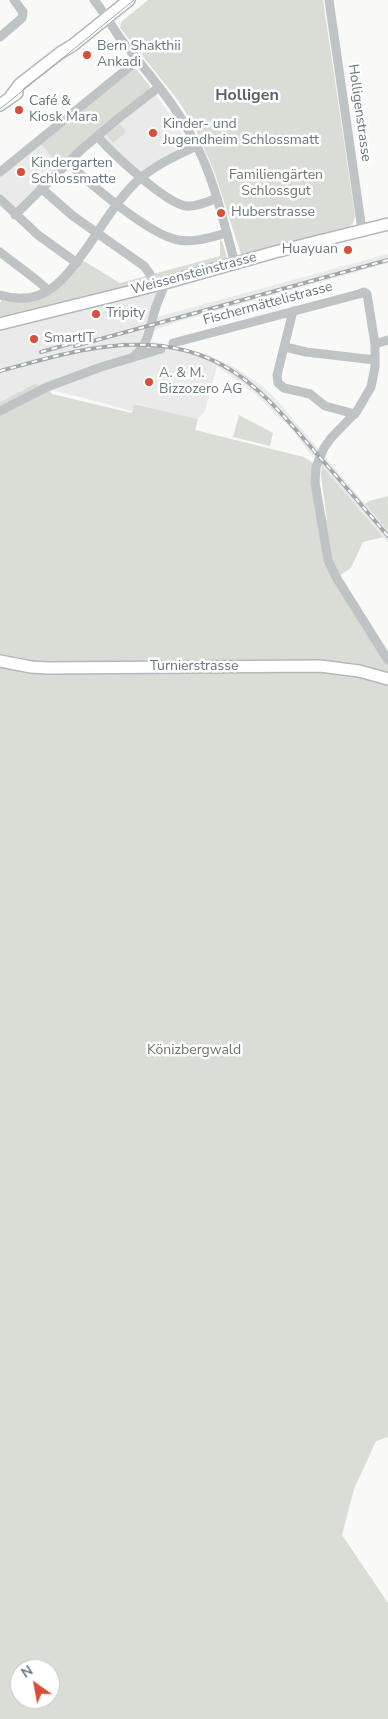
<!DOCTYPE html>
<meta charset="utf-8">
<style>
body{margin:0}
#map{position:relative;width:388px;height:1719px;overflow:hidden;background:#f9f9f7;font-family:"Nunito Sans",sans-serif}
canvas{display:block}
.north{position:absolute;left:10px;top:1659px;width:50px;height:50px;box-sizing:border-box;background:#fff;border:1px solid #c2c9cc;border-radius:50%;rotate:327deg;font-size:14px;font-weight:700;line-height:20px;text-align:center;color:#66777f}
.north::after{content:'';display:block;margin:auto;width:18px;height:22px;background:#d84e38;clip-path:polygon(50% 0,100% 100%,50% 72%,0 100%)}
</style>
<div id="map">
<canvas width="388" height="1719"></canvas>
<div class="north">N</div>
</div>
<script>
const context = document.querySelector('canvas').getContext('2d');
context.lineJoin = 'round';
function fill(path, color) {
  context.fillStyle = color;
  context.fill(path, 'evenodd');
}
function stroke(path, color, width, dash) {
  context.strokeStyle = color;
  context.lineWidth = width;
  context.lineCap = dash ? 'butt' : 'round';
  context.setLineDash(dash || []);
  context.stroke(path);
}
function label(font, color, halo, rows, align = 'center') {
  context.font = font + ' "Nunito Sans",sans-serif';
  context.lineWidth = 5;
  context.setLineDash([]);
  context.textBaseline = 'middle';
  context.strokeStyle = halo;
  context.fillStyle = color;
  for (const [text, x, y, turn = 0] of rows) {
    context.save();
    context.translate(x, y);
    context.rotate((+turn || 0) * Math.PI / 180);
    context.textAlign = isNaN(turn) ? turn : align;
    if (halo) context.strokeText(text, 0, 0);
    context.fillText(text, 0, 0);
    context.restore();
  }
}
fill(new Path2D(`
 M155,94L176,123L187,144L186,146L144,172H140L104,141L103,136Z
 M40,143L60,166L15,208L0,195V175Z
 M388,254V263L177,322L153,331L149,341L207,354L237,369L260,384L275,398L388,531V543L308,451L290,427L253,392L217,366L205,411L198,419L135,404L132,411L53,390L49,391L34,384L0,402V324L165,283L153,318Z`), '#eaeaea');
fill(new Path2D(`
 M148,0H323L355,216L353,223L350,227L248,255L241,254L214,171L193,123L177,99L120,28L121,22Z
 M134,69H136L150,86L149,90L60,166L40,143Z
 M120,124L126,132L113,143L106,135Z
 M220,240L222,241L229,264L0,324V303L2,299H33L82,260L120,283L220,256Z
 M34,384L47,387L52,394L132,413L134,404L198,419L195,430L304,457L313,463L323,554L378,651L388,665V1437L376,1441L354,1489L342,1535L388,1603V1719H0V402ZM20,1669H50V1699H20Z
 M239,415L273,433L270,446L233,437Z
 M322,466L383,537L363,542L351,568L339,576L333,565L318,487L319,481L326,520H327L321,476Z
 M388,496V531L365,504L369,501Z`), '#d9ddd6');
const major = new Path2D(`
 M11,96L20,84L60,53L73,45L129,0
 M0,105L17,93
 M0,324L165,283L275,252L388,224
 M0,661L31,667L47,668L320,666L359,671L388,679`);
stroke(major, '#b2b8bb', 14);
stroke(new Path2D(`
 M94,0C104,12 111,25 120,38C152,78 181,110 202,157C217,191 225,228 235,263
 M329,0L362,230
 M0,37L22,18L23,12L14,0
 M97,136C112,153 165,203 186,206C197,207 207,202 217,198
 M68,162C88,183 150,235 178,240C194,243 211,237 227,233
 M0,172L138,60
 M41,188L73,216L144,266L150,274
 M0,199L38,235L77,263
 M15,215L82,149L120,117L159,87
 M0,252C9,260 45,284 48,291
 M0,295C46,309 66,277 89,245C103,224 117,201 135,183C153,166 175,156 197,146
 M293,311L277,375L278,383L284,388L310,394L325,406L355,414
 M173,343L359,294L364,292L367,294L375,344V367L371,387L357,411L331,438L324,448L316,467L315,483L328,560L336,577L388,660
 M375,344L388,340
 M285,347L306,352L375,360
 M134,356C148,345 150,328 154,313C157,302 162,293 165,283
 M0,411L47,387L101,367L161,349`), '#bec3c6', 9);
stroke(major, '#fff', 11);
stroke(new Path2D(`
 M0,109L134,0`), '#a0a8ac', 1);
const rail = new Path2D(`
 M75,346L388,260
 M41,352L80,341
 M0,371C48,358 99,342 149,345C229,349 268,397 316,453C340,480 364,508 388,536`);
stroke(rail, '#a0a8ac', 4);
stroke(rail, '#fff', 2, [5.5]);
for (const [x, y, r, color] of [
 [87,55,5,"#d84e38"],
 [19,110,5,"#d84e38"],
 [153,133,5,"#d84e38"],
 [21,172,5,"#d84e38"],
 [221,213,5,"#d84e38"],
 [348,250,5,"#d84e38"],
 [96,314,5,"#d84e38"],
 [34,339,5,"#d84e38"],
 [149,382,5,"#d84e38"]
]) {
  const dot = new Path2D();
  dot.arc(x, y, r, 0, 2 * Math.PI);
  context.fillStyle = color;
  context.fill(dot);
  stroke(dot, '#fff', 2);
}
label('14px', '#66777f', '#fff', [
 ["Bern Shakthii",97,47],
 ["Ankadi",97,63],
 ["Café &",29,102],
 ["Kiosk Mara",29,118],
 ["Kinder- und",163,125],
 ["Jugendheim Schlossmatt",163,141],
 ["Kindergarten",31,164],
 ["Schlossmatte",31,180],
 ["Huberstrasse",231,213],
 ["Huayuan",338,250,"right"],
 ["Tripity",106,314],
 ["SmartIT",44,339],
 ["A. & M.",159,374],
 ["Bizzozero AG",159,390]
], 'left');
label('14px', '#66777f', '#fff', [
 ["Holligenstrasse",359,113,82],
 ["Weissensteinstrasse",194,274,-15],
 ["Fischermättelistrasse",268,304,-15],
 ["Turnierstrasse",194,667]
]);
label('14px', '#697864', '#fff', [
 ["Familiengärten",276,176],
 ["Schlossgut",276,192],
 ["Könizbergwald",194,1051]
]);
label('bold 16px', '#57646b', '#fff', [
 ["Holligen",247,96]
]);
</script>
